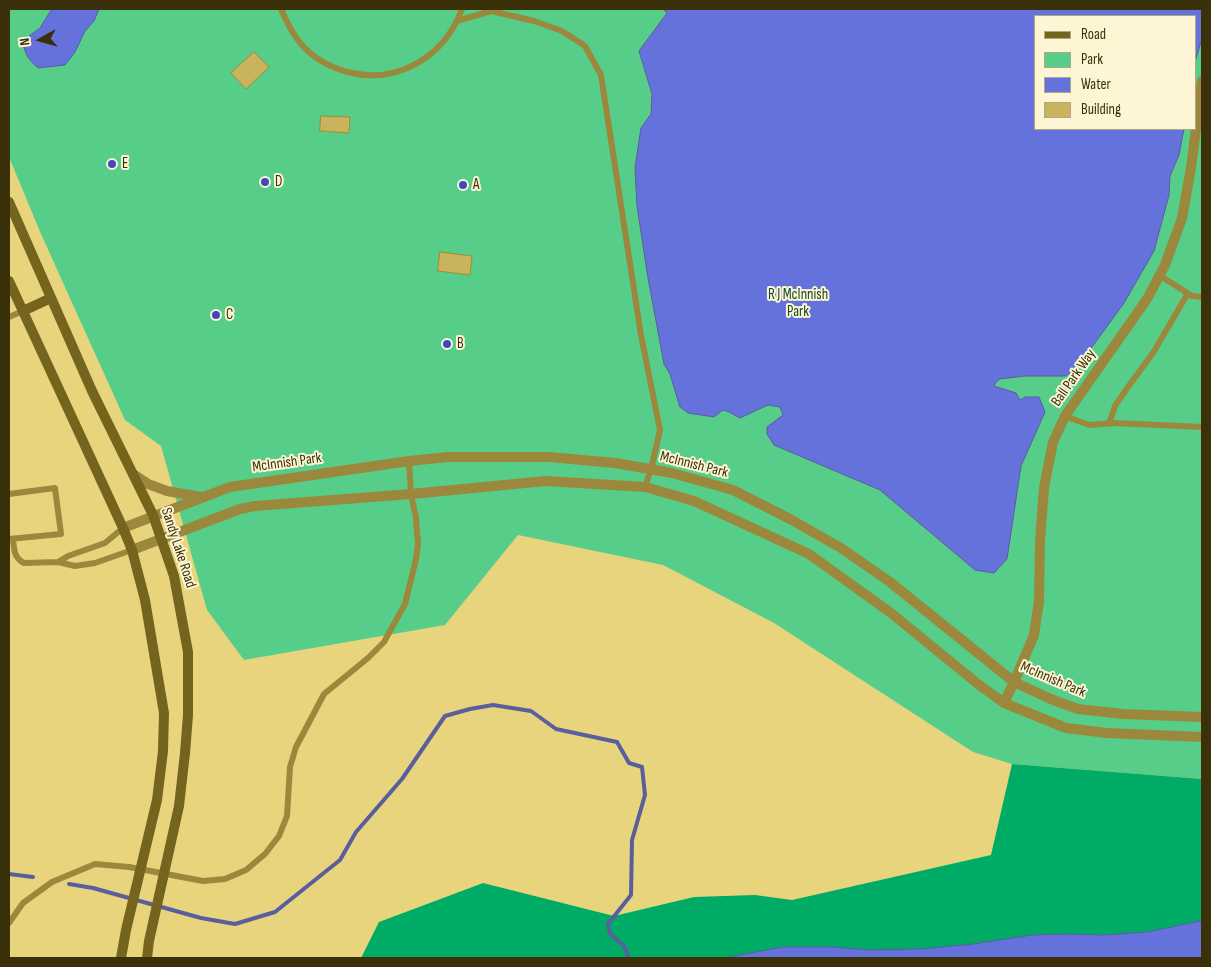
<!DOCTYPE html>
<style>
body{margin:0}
#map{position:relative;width:1211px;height:967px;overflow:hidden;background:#e9d47e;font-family:"Sofia Sans Condensed",sans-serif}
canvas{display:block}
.frame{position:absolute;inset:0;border:10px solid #3a310b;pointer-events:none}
.legend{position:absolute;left:1034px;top:15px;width:162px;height:115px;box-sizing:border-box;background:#fdf5d4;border:1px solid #afa784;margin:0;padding:6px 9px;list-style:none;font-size:15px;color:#3a310b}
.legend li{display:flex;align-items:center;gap:10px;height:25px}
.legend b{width:25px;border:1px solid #afa784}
.north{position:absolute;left:15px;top:15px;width:50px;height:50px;-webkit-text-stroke:4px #fdf5d4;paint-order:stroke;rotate:263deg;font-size:14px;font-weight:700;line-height:20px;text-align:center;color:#3a310b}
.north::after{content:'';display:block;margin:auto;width:18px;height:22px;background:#3a310b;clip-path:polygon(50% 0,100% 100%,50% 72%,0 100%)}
</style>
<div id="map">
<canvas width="1211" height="967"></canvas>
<div class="frame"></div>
<ul class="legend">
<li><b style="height:6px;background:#74641e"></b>Road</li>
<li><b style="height:14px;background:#57cd8a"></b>Park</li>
<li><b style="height:14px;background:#6672dc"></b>Water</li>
<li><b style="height:14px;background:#c9b35d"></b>Building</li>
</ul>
<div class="north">N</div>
</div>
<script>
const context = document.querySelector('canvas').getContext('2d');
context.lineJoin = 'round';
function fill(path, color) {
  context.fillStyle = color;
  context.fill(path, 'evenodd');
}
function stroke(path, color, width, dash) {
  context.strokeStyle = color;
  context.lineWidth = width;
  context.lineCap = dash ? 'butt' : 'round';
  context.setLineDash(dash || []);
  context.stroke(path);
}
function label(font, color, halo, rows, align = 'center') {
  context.font = font + ' "Sofia Sans Condensed",sans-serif';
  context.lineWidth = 4;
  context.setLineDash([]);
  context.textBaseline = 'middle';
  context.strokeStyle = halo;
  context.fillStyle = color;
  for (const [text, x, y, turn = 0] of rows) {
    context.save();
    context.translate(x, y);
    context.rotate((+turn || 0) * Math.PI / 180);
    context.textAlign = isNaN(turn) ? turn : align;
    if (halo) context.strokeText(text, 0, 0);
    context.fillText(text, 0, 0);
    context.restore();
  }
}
fill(new Path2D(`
 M9,9H1202V779L1012,764L973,752L774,623L663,565L518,535L445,625L244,660L207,610L161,446L125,420L41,234L9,157ZM1035,16H1195V129H1035Z`), '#57cd8a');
fill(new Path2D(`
 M1012,764L1202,779V958H361L379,922L483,883L614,916L694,897L755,895L792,900L991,855Z`), '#00ac65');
const water = new Path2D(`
 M52,9H99L94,21L85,31L75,52L65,65L38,68C29,60 26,56 23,44L29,36L40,28Z
 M663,9H1202V39L1195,62V16H1035V129H1184L1179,155L1170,176L1169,195L1154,251L1124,303L1076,369L1065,376H1025L1000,379L996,382L994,386L1016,393L1020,400L1025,397H1039L1045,412L1021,466L1007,559L994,573L975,570L880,490L774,445L767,434V427L783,415L780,407L768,405L740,418L729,412L723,410L714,417L688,413L680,407L670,374L664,364L648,278L637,206L635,168L641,128L651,114L652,94L639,51L667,13Z
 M1202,921V958H724L783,947H832L869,950L922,949L973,944L1032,935L1066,934L1105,935L1147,932Z`);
fill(water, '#6672dc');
stroke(water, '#595e9d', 1);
stroke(new Path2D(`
 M9,874L33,877
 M69,884L93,888L201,918L235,924L275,912L340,860L356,832L402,779L445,716L470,709L493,705L531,711L556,729L617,742L629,763L642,767L645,795L632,840L631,895L608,924L610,934L624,946L628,956L627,958`), '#595e9d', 4);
const building = new Path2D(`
 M254,52L269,67L246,89L231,73Z
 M321,116L350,117L349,133L320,131Z
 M440,252L472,256L470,275L438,271Z`);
fill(building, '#c9b35d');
stroke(building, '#a18c34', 1);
stroke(new Path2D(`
 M281,9C288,25 296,41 310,53C320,62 334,68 347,72C398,85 444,57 462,9
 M457,21L491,11L534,21L562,31L585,46L601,75L641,335L660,430L651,469L645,487
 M1159,275L1192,296L1202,297
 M9,317L23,311
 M1065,416L1089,425L1114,423L1202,427
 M1109,424L1115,406L1128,387L1153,353L1188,293
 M9,494L55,488L61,534L9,539
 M13,539C14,549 14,558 24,563L58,562L75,566L95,563L132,550
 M58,562L68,556L105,543L123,528
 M9,923L23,903L52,882L95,864L129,867L203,881L225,879L246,870L265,854L279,836L287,816L290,767L296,747L324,694L368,658L384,642L405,604L416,559L418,544L416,518L411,494L409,461`), '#9b883c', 6);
stroke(new Path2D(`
 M133,474L148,484L167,491L201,497
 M123,528L230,487L409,461L448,457H549L615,463L672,473L733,490L790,519L841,548L890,582L1014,682L1053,700L1078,709L1123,714L1202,717
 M132,550L240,509L255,506L411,494L546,481L645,487L694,501L809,554L891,613L978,684L1004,703L1066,728L1107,733L1202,737
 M1004,703L1014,682L1034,635L1039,601L1040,541L1044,488L1053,442L1065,416L1147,299L1165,265L1182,218L1191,168L1202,81`), '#9b883c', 10);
stroke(new Path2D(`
 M9,202L92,391L153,515L174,576L188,652V715L185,753
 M9,281L123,528L132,550L145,600L164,713L163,751
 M23,311L51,298`), '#74641e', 10);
stroke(new Path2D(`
 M121,958L126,930L157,800L163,751
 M147,958L149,941L179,806L185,753`), '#74641e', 10);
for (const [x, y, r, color] of [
 [112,164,5,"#4447bc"],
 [265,182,5,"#4447bc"],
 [463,185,5,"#4447bc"],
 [216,315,5,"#4447bc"],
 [447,344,5,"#4447bc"]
]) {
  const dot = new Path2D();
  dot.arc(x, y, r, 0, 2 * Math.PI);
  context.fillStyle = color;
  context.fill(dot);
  stroke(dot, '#fdf5d4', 2);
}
label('15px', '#3a310b', '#fdf5d4', [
 ["E",122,164],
 ["D",275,182],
 ["A",473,185],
 ["C",226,315],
 ["B",457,344]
], 'left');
label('15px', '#12492b', '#fdf5d4', [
 ["R J McInnish",798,295],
 ["Park",798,312]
]);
label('15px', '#3a310b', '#fdf5d4', [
 ["Ball Park Way",1074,378,-55],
 ["McInnish Park",287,463,-8],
 ["McInnish Park",694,465,14],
 ["Sandy Lake Road",178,548,72],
 ["McInnish Park",1053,680,23]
]);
</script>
